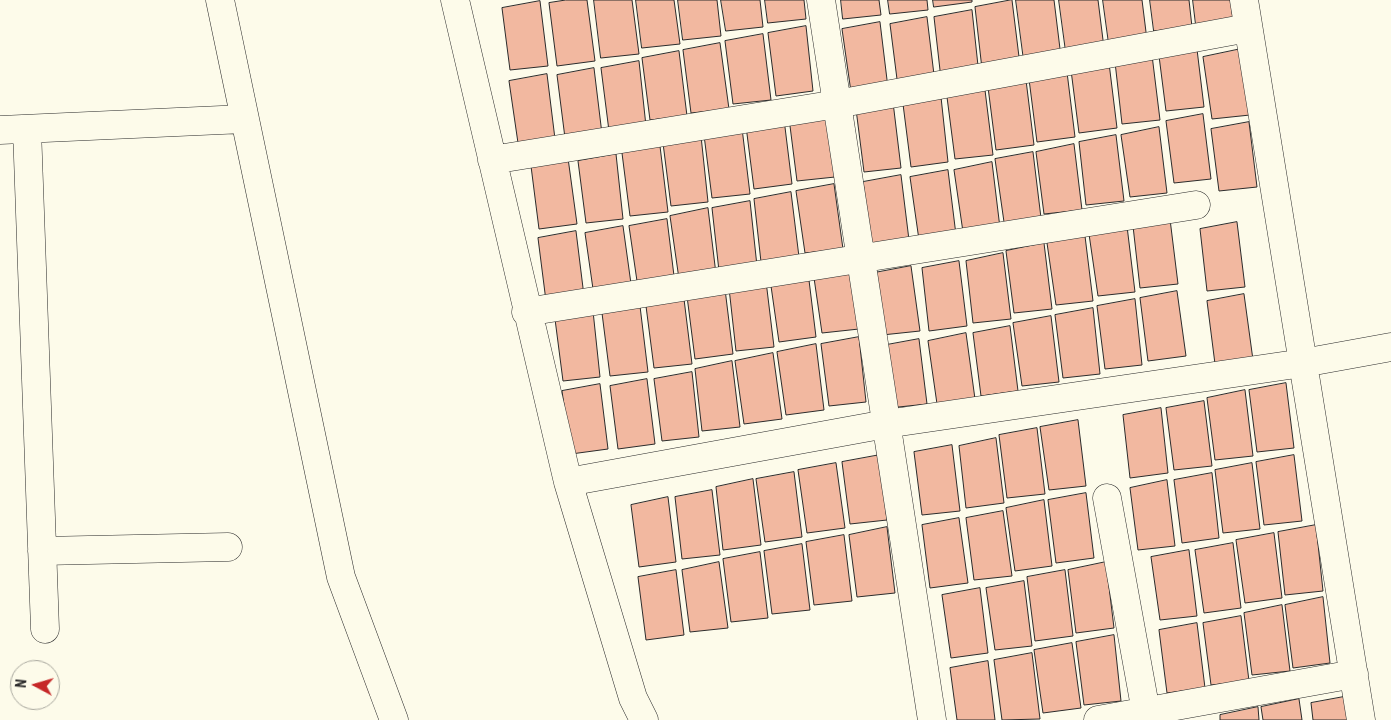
<!DOCTYPE html>
<style>
body{margin:0}
#map{position:relative;width:1391px;height:720px;overflow:hidden;background:#fdfbea;font-family:"Roboto Condensed",sans-serif}
canvas{display:block}
.north{position:absolute;left:10px;top:660px;width:50px;height:50px;box-sizing:border-box;background:#fdfbea;border:1px solid #a9a89e;border-radius:50%;rotate:276deg;font-size:14px;font-weight:700;line-height:20px;text-align:center;color:#2b2b2b}
.north::after{content:'';display:block;margin:auto;width:18px;height:22px;background:#c62828;clip-path:polygon(50% 0,100% 100%,50% 72%,0 100%)}
</style>
<div id="map">
<canvas width="1391" height="720"></canvas>
<div class="north">N</div>
</div>
<script>
const context = document.querySelector('canvas').getContext('2d');
context.lineJoin = 'round';
function fill(path, color) {
  context.fillStyle = color;
  context.fill(path, 'evenodd');
}
function stroke(path, color, width, dash) {
  context.strokeStyle = color;
  context.lineWidth = width;
  context.lineCap = dash ? 'butt' : 'round';
  context.setLineDash(dash || []);
  context.stroke(path);
}
const building = new Path2D(`
 M566,0H587L595,61L557,66L549,3Z
 M594,0H632L639,54L601,58Z
 M636,0H674L680,44L642,48Z
 M678,0H717L721,36L683,40Z
 M721,0H760L763,27L726,31Z
 M765,0H804L806,19L768,23Z
 M841,0H879L881,15L843,19Z
 M888,0H927L928,10L890,14Z
 M933,0H972V2L934,7Z
 M1012,0L1020,65L982,69L975,7Z
 M1016,0H1054L1061,57L1024,61Z
 M1059,0H1098L1104,48L1066,52Z
 M1103,0H1142L1147,40L1109,44Z
 M1150,0H1189L1192,27L1154,31Z
 M1193,0H1231L1233,21L1196,25Z
 M540,1L548,66L510,70L502,8Z
 M972,10L979,75L941,79L934,17Z
 M927,17L935,83L898,87L890,24Z
 M880,22L888,88L851,92L842,29Z
 M806,26L813,91L776,96L768,33Z
 M763,34L771,100L733,104L725,41Z
 M1196,41L1204,107L1166,111L1158,48Z
 M720,43L729,109L691,113L683,50Z
 M1241,49L1250,115L1212,119L1203,57Z
 M679,51L687,116L650,120L642,58Z
 M1152,55L1160,120L1122,124L1115,62Z
 M639,61L646,126L609,131L601,68Z
 M1109,63L1117,128L1079,133L1071,70Z
 M594,68L602,134L565,138L557,75Z
 M1067,72L1075,137L1037,142L1029,79Z
 M547,74L555,139L518,143L509,81Z
 M1026,80L1034,145L996,150L988,87Z
 M985,90L993,155L955,159L947,97Z
 M941,97L948,162L911,167L903,104Z
 M893,102L901,168L864,172L856,109Z
 M827,111L835,177L797,181L789,118Z
 M1203,114L1211,179L1174,183L1166,121Z
 M784,119L792,184L754,189L746,126Z
 M1249,122L1257,187L1219,191L1211,129Z
 M1159,127L1167,193L1130,197L1121,135Z
 M742,128L750,194L712,198L704,135Z
 M1116,135L1124,201L1086,205L1079,142Z
 M701,136L708,202L671,206L663,143Z
 M1074,144L1082,210L1044,214L1036,152Z
 M660,146L668,212L630,216L622,153Z
 M1033,152L1041,218L1004,222L995,159Z
 M616,154L623,219L586,223L578,161Z
 M568,158L577,224L539,229L531,166Z
 M992,162L1000,228L963,232L954,170Z
 M948,170L956,235L919,240L910,177Z
 M901,175L909,240L871,245L863,182Z
 M834,184L843,249L805,253L796,191Z
 M791,192L799,257L761,262L754,199Z
 M750,201L757,266L719,271L712,208Z
 M708,208L716,274L679,279L670,216Z
 M667,219L675,284L638,288L629,226Z
 M1170,219L1178,284L1140,288L1133,226Z
 M1237,222L1245,287L1207,291L1200,229Z
 M623,226L632,291L594,296L585,233Z
 M1127,226L1135,292L1098,296L1089,234Z
 M576,231L584,296L546,301L538,238Z
 M1085,236L1093,301L1056,305L1047,243Z
 M1044,243L1052,309L1014,313L1006,251Z
 M1003,253L1011,319L973,323L966,261Z
 M959,261L967,326L929,331L922,268Z
 M851,264L859,329L822,333L813,271Z
 M911,266L920,331L882,335L874,273Z
 M808,272L816,337L779,342L770,279Z
 M766,281L774,347L736,351L729,288Z
 M725,289L733,354L695,359L687,296Z
 M1177,291L1186,356L1148,361L1140,298Z
 M1244,294L1253,360L1215,364L1207,301Z
 M684,299L692,364L654,368L646,306Z
 M1135,299L1142,365L1105,369L1097,306Z
 M640,306L648,372L610,376L602,313Z
 M1093,308L1100,374L1063,378L1055,315Z
 M593,311L600,377L563,381L555,319Z
 M1051,316L1059,382L1022,386L1013,323Z
 M1010,326L1018,391L981,396L973,333Z
 M966,333L975,399L937,404L928,341Z
 M859,337L866,402L829,406L821,344Z
 M919,339L927,404L889,408L881,346Z
 M816,344L824,410L786,415L777,352Z
 M773,353L782,419L744,424L735,361Z
 M732,361L740,427L702,431L695,369Z
 M692,372L699,437L662,441L654,379Z
 M647,379L655,444L618,449L610,386Z
 M1286,383L1294,448L1257,452L1249,390Z
 M600,384L608,449L571,454L562,391Z
 M1245,390L1253,456L1215,460L1207,398Z
 M1204,401L1212,466L1174,470L1166,408Z
 M1161,408L1168,473L1130,478L1123,415Z
 M1078,420L1086,486L1049,490L1040,427Z
 M1037,428L1045,494L1007,498L999,435Z
 M996,438L1004,503L966,508L959,446Z
 M952,445L960,511L922,515L914,452Z
 M880,455L887,520L850,524L842,462Z
 M1294,455L1302,521L1264,525L1256,462Z
 M836,463L845,528L807,533L798,470Z
 M1252,463L1260,529L1223,533L1215,470Z
 M794,472L802,537L765,542L756,479Z
 M1212,473L1219,538L1182,543L1174,480Z
 M753,479L761,545L723,550L716,487Z
 M1167,480L1175,546L1138,550L1130,488Z
 M712,490L720,555L682,559L675,497Z
 M1086,493L1094,558L1056,563L1048,500Z
 M668,497L676,562L639,567L631,505Z
 M1044,500L1052,566L1015,571L1006,508Z
 M1003,511L1012,576L974,580L966,518Z
 M959,518L968,583L930,588L922,525Z
 M1316,525L1323,591L1285,595L1278,532Z
 M887,527L895,593L857,597L849,535Z
 M1274,533L1282,598L1245,603L1236,540Z
 M844,535L852,601L814,605L806,542Z
 M1233,543L1241,608L1204,613L1195,550Z
 M802,544L810,610L772,614L764,551Z
 M1189,550L1197,616L1160,620L1151,557Z
 M760,552L768,618L731,622L723,559Z
 M719,562L728,628L690,632L682,570Z
 M1106,562L1114,628L1076,633L1068,570Z
 M676,570L684,635L646,640L638,577Z
 M1065,570L1073,636L1035,641L1027,577Z
 M1024,581L1032,646L995,650L986,588Z
 M980,588L988,653L951,658L942,595Z
 M1323,597L1330,663L1293,668L1285,605Z
 M1282,605L1290,671L1252,675L1244,613Z
 M1241,616L1249,681L1211,685L1203,623Z
 M1197,623L1205,688L1167,693L1159,630Z
 M1114,635L1121,701L1084,705L1076,642Z
 M1072,643L1081,708L1043,713L1034,650Z
 M1032,653L1040,719L1002,720L994,660Z
 M988,661L995,720H957L950,668Z
 M1349,696L1351,720H1313L1311,703Z
 M1299,699L1302,720H1263L1261,707Z
 M1258,707L1259,720H1220V715Z`);
fill(building, '#f2b8a0');
stroke(building, '#2b2b2b', 1);
const minor = new Path2D(`
 M220,0L341,577L394,720
 M455,0L568,482L633,698L644,720
 M821,0L932,720
 M1244,0L1361,720
 M27,129L45,629
 M0,130L244,119
 M492,160L837,104L1248,28
 M526,312L1196,205
 M568,482L886,424L1303,363L1391,347
 M1107,498L1146,712
 M42,551L228,547
 M1098,720L1354,674`);
stroke(minor, '#2b2b2b', 29);
stroke(minor, '#fdfbea', 28);
</script>
